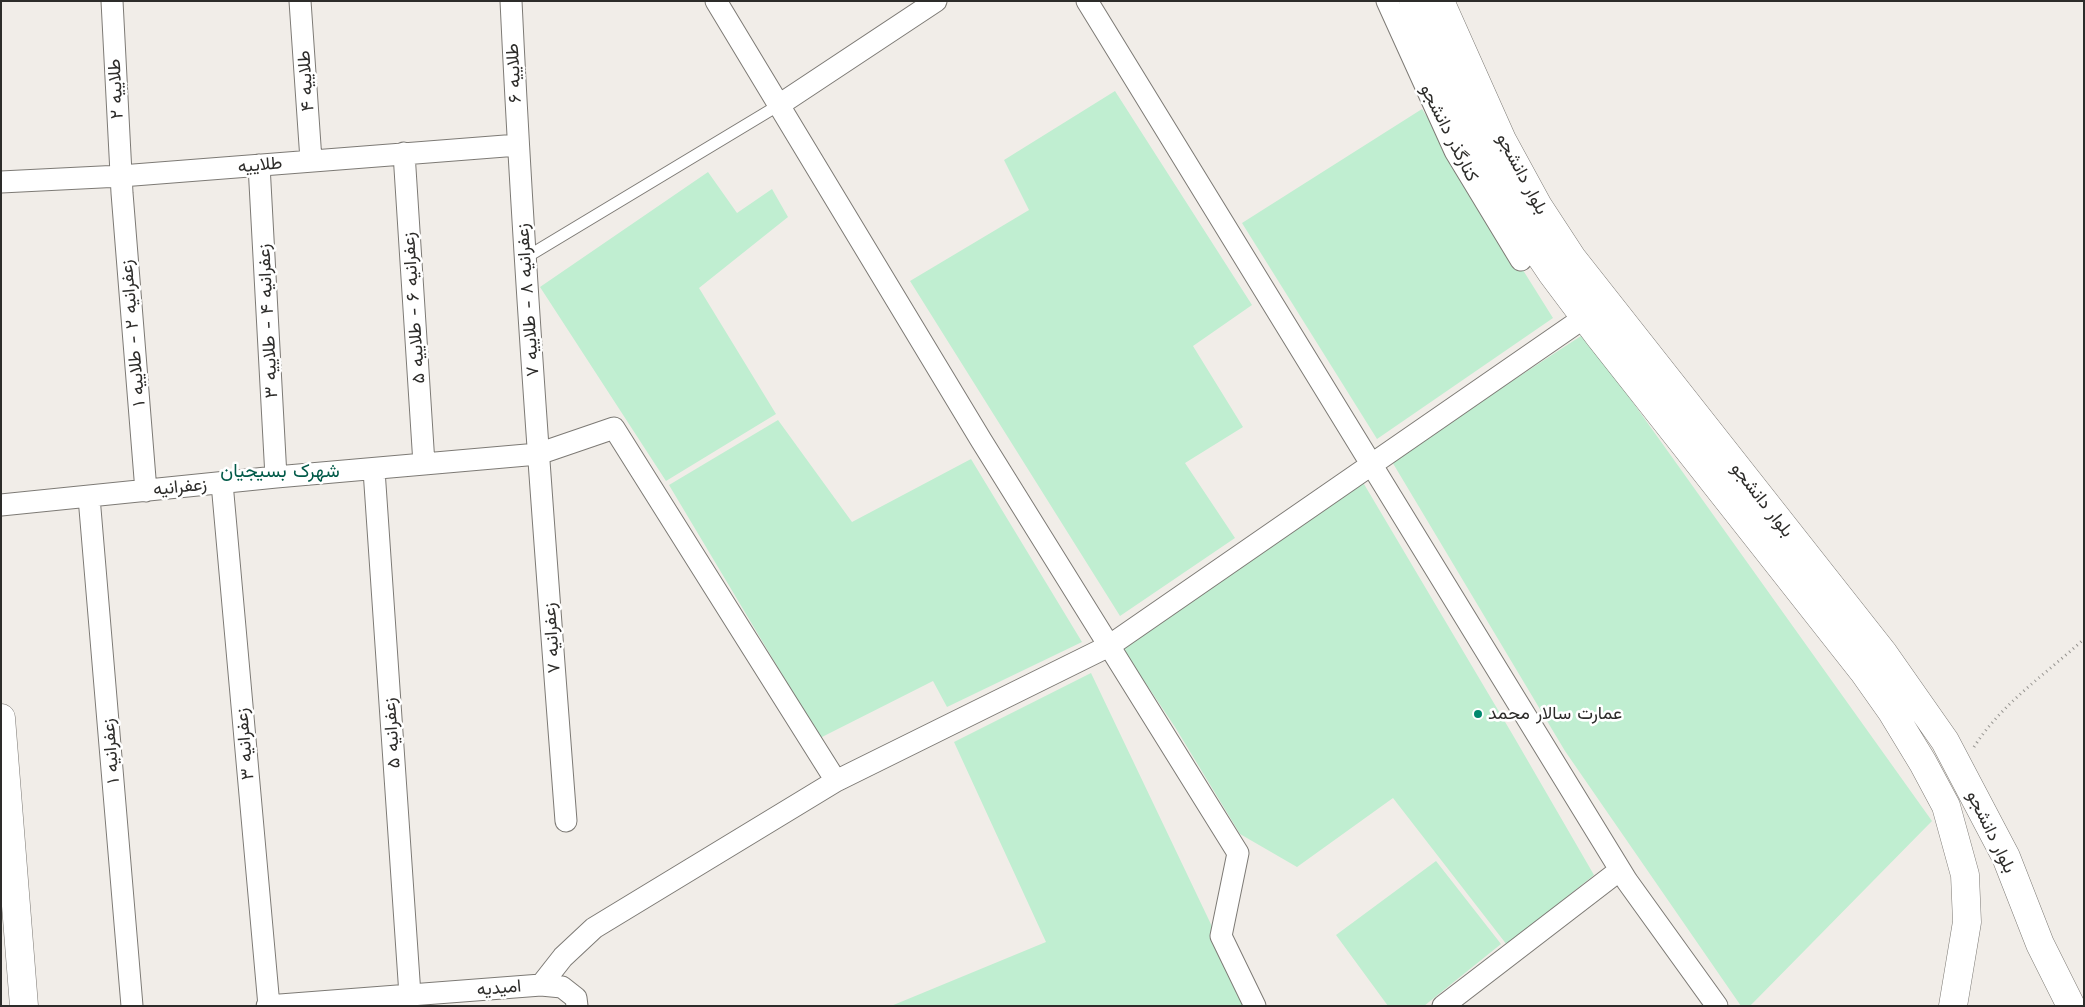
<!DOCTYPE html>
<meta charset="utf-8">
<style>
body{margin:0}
#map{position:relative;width:2085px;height:1007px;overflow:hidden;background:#f1ede8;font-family:"Work Sans",sans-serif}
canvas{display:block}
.frame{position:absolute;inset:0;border:2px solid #2d2c2a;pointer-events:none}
</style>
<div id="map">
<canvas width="2085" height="1007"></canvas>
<div class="frame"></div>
</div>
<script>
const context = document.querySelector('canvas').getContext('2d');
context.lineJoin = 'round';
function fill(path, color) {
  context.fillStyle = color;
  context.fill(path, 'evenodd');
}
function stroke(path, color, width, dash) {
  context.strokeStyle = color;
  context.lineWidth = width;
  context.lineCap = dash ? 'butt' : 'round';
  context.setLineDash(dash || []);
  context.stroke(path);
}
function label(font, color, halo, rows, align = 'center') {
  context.font = font + ' "Work Sans",Vazirmatn,sans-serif';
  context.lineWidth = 5;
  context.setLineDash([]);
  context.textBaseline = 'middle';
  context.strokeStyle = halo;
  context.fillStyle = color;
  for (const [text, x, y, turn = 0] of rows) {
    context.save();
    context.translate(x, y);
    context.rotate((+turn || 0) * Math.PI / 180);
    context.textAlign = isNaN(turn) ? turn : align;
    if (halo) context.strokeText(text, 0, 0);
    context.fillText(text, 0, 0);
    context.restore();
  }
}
fill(new Path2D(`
 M1115,91L1252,305L1193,346L1243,427L1185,463L1235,538L1120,616L910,281L1029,210L1004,160Z
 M1422,109L1553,318L1377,439L1242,223Z
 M708,172L737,213L772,189L788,217L699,288L776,414L666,481L540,287Z
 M1584,334L1932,821L1750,1006H1741L1565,751L1391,460Z
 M778,420L852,522L971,459L1082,642L947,707L933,681L820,738L669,485Z
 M1361,479L1514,737L1594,875L1507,945L1393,798L1297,867L1240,834L1175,727L1122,648Z
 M1091,673L1250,1006H891L1046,942L954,742Z
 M1436,861L1501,944L1424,1006H1388L1336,935Z`), '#c0eed1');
const service = new Path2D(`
 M525,258L779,105`);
const minor = new Path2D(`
 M112,1L122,193L146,491
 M300,1L311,160
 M511,1C524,275 545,548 566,821
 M716,1L981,440L1238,853L1221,936L1255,1006
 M1087,1L1627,881L1717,1006
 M1387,1L1455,151L1521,260
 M779,105L936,1
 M404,153L424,464
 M259,165L276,477
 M1,182L121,176L518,145
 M374,470L410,995
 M222,483L269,1006
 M89,497L132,1006
 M1,505L276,477L538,454L614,428L836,781
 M541,985L563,957L594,928L836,781L1109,646L1585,317
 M267,1006L541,985L562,987L576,998L577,1006
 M1443,1006L1620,870`);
const tertiary = new Path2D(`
 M1,718L24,1006`);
const secondary = new Path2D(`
 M1413,1L1478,145L1516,220L1551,272L1599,336L1863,671L1892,712L1923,763L1946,806L1965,875L1967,922L1953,1006
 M1440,1L1502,140L1538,206L1572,258L1884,654L1945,741L2006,857L2040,944L2071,1006`);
stroke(service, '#7d7a75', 13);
stroke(minor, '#7d7a75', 23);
stroke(tertiary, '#7d7a75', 29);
stroke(secondary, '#7d7a75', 29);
stroke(new Path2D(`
 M1974,747C2002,703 2046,674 2084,639`), '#979591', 3, [1, 4]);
stroke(service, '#fff', 11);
stroke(minor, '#fff', 21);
stroke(tertiary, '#fff', 28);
stroke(secondary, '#fff', 28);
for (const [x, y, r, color] of [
 [1478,714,5,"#00886d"]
]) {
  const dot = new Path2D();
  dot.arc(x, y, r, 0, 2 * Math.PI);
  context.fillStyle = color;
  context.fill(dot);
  stroke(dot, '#fff', 2);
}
label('18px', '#2d2c2a', '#fff', [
 ["طلاییه ۶",514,73,-93],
 ["طلاییه ۴",306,81,-94],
 ["طلاییه ۲",116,89,-93],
 ["کنارگذر دانشجو",1449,133,63],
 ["طلاییه",260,165,-5],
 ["بلوار دانشجو",1522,174,62],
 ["زعفرانیه ۸ - طلاییه ۷",528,300,-94],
 ["زعفرانیه ۶ - طلاییه ۵",414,308,-94],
 ["زعفرانیه ۴ - طلاییه ۳",268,321,-93],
 ["زعفرانیه ۲ - طلاییه ۱",133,333,-95],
 ["زعفرانیه",180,487,-6],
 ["بلوار دانشجو",1762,500,52],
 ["زعفرانیه ۷",552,638,-94],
 ["زعفرانیه ۵",392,733,-94],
 ["زعفرانیه ۳",245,744,-95],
 ["زعفرانیه ۱",111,751,-95],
 ["بلوار دانشجو",1991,832,64],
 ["امیدیه",499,988,-5]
]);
label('18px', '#2d2c2a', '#fff', [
 ["عمارت سالار محمد",1488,714]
], 'left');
label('19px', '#015a48', '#fff', [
 ["شهرک بسیجیان",280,471]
]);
</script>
